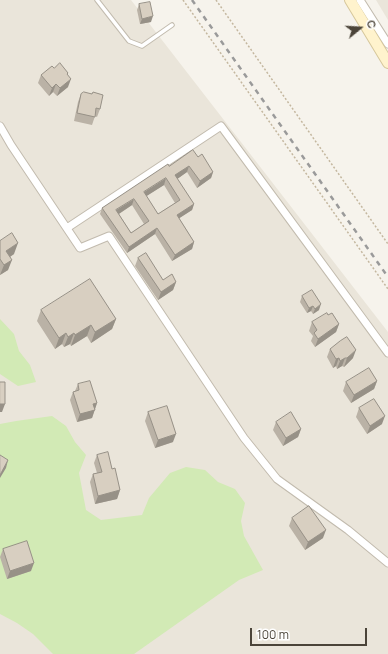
<!DOCTYPE html>
<meta charset="utf-8">
<style>
body{margin:0}
#map{position:relative;width:388px;height:654px;overflow:hidden;background:#f6f3ec;font-family:Manrope,sans-serif}
canvas{display:block}
.north{position:absolute;left:340px;top:8px;width:40px;height:40px;-webkit-text-stroke:3px #fff;paint-order:stroke;rotate:72deg;font-size:11px;font-weight:700;line-height:16px;text-align:center;color:#4b4439}
.north::after{content:'';display:block;margin:auto;width:14px;height:18px;background:#4b4439;clip-path:polygon(50% 0,100% 100%,50% 72%,0 100%)}
.scale{position:absolute;left:250px;top:628px;width:117px;height:18px;box-sizing:border-box;border:2px solid #4b4439;border-top:0;padding-left:5px;font-size:12px;line-height:14px;white-space:nowrap;color:#4b4439;-webkit-text-stroke:3px #fff;paint-order:stroke}
</style>
<div id="map">
<canvas width="388" height="654"></canvas>
<div class="north">С</div>
<div class="scale">100 m</div>
</div>
<script>
const context = document.querySelector('canvas').getContext('2d');
context.lineJoin = 'round';
function fill(path, color) {
  context.fillStyle = color;
  context.fill(path, 'evenodd');
}
function stroke(path, color, width, dash) {
  context.strokeStyle = color;
  context.lineWidth = width;
  context.lineCap = dash ? 'butt' : 'round';
  context.setLineDash(dash || []);
  context.stroke(path);
}
fill(new Path2D(`
 M0,0H131L388,332V654H0Z
 M376,0H388V20Z`), '#eae5da');
fill(new Path2D(`
 M0,319L14,334L19,351L30,365L36,382L18,386L0,374Z
 M52,416L66,426L75,442L86,455L79,473L86,510L101,520L142,515L149,498L170,473L186,467L205,470L218,482L235,489L245,503L241,521L244,536L263,570L239,580L134,654H53L33,634L17,623L0,614V424L16,421Z`), '#d2eab5');
const lane = new Path2D(`
 M97,0L129,41L142,46L172,25`);
const street = new Path2D(`
 M360,0L388,44
 M0,126L11,145L80,248L109,236L244,438L277,479L348,530L388,563
 M67,228L221,126L388,353`);
const secondary = new Path2D(`
 M350,0L388,63`);
stroke(lane, '#c2bbae', 5.5);
stroke(street, '#c2bbae', 9);
stroke(secondary, '#d6c79b', 12);
stroke(new Path2D(`
 M183,0L388,289
 M216,0L388,244`), '#c4b79f', 1.5, [2, 2]);
stroke(lane, '#fff', 3.5);
stroke(street, '#fff', 7);
stroke(secondary, '#fff3cd', 10);
stroke(new Path2D(`
 M192,0L388,277`), '#9a9a9a', 2.5, [5, 5]);
fill(new Path2D(`
 M139,4L151,22L140,24L137,10Z
 M54,68L68,73L67,75L68,87L57,96L53,92L49,96L38,83L41,75Z
 M81,94L100,109L97,117L95,116L92,125L74,121L78,102Z
 M198,157L213,172L211,178L197,188L187,172L177,179L194,204L192,210L179,218L194,242L192,249L172,261L155,234L127,253L100,214L102,208L169,166ZM164,185L175,203L158,214L146,196ZM132,205L144,224L131,233L119,214Z
 M0,241L14,254L10,257L8,270L0,275Z
 M138,258L163,280L176,282L173,290L158,300L135,266Z
 M302,296L319,310L313,314L311,311L307,313L300,302Z
 M41,310L116,319L112,329L91,343L87,336L71,346L70,344L64,347L62,344L55,349L37,321Z
 M328,315L339,324L336,332L315,347L311,341L313,336L309,331L312,322Z
 M330,349L353,358L344,367L342,366L337,369L336,366L333,368L327,357Z
 M377,381L374,389L351,403L343,391L346,382Z
 M78,384L97,403L92,418L77,422L70,400L73,392L75,391Z
 M359,408L382,424L367,434L356,417Z
 M148,412L173,442L155,448L145,421Z
 M276,422L301,429L298,437L283,446L273,430Z
 M97,455L112,469L120,490L117,499L95,504L90,482L93,474L97,473L94,463Z
 M292,518L323,538L305,550L289,526Z
 M3,549L31,571L7,579L0,557Z`), '#bab2a6');
fill(new Path2D(`
 M153,16L151,22L140,24L142,19Z
 M71,79L68,87L57,96L60,88Z
 M56,84L53,92L49,96L52,88Z
 M189,166L187,172L173,182L175,175Z
 M213,172L211,178L197,188L200,181Z
 M166,178L164,185L142,199L144,192Z
 M134,199L132,205L114,217L116,210Z
 M194,204L192,210L175,221L177,215Z
 M157,228L155,234L127,253L129,247Z
 M194,242L192,249L172,261L175,255Z
 M18,243L14,254L2,262L6,251Z
 M12,260L8,270L0,275L4,265Z
 M176,282L173,290L158,300L161,292Z
 M321,304L319,310L313,314L315,309Z
 M313,306L311,311L307,313L309,308Z
 M116,319L112,329L91,343L95,332Z
 M339,324L336,332L315,347L318,339Z
 M91,325L87,336L71,346L75,335Z
 M66,333L62,344L55,349L59,338Z
 M74,333L70,344L64,347L68,337Z
 M356,350L353,358L344,367L347,358Z
 M339,358L336,366L333,368L336,359Z
 M345,358L342,366L337,369L340,361Z
 M377,381L374,389L351,403L354,395Z
 M97,403L92,418L77,422L80,414L93,404Z
 M0,404H5L2,412H0Z
 M385,416L382,424L367,434L370,426Z
 M301,429L298,437L283,446L286,438Z
 M176,434L173,442L155,448L158,440Z
 M8,460L6,468L0,478V475Z
 M120,490L117,499L95,504L98,496Z
 M326,530L323,538L305,550L308,542Z
 M34,563L31,571L7,579L10,571Z`), '#979187');
const building = new Path2D(`
 M150,2L153,16L142,19L139,4Z
 M60,63L68,73L67,74L71,79L60,88L56,84L52,88L41,75L52,66L54,68Z
 M84,92L92,94L93,92L103,95L100,109L96,108L95,117L77,113L81,94Z
 M193,150L198,157L202,154L213,172L200,181L189,166L175,175L194,204L177,215L194,242L175,255L157,228L129,247L102,208L168,164L169,166ZM166,178L180,200L158,214L144,192ZM134,199L149,221L131,233L116,210Z
 M12,233L18,243L6,251L12,260L4,265L0,259V241Z
 M146,253L163,280L172,274L176,282L161,292L138,258Z
 M90,279L116,319L95,332L91,325L75,335L74,333L68,337L66,333L59,338L41,310Z
 M312,290L321,304L315,309L313,306L309,308L302,296Z
 M327,313L328,315L332,313L339,324L318,339L314,333L317,330L312,322Z
 M347,337L356,350L347,358H345L340,361L339,358L336,359L330,349L340,341Z
 M369,368L377,381L354,395L346,382Z
 M90,381L97,403L93,404L95,410L80,414L73,392L79,390L78,384Z
 M0,382H5V404H0Z
 M374,399L385,416L370,426L359,408Z
 M167,406L176,434L158,440L148,412Z
 M291,412L301,429L286,438L276,422Z
 M108,452L112,469L115,468L120,490L98,496L93,474L102,472L97,455Z
 M0,455L8,460L0,475Z
 M309,506L326,530L308,542L292,518Z
 M27,541L34,563L10,571L3,549Z`);
fill(building, '#d8cfc1');
stroke(building, '#979187', 1);
</script>
